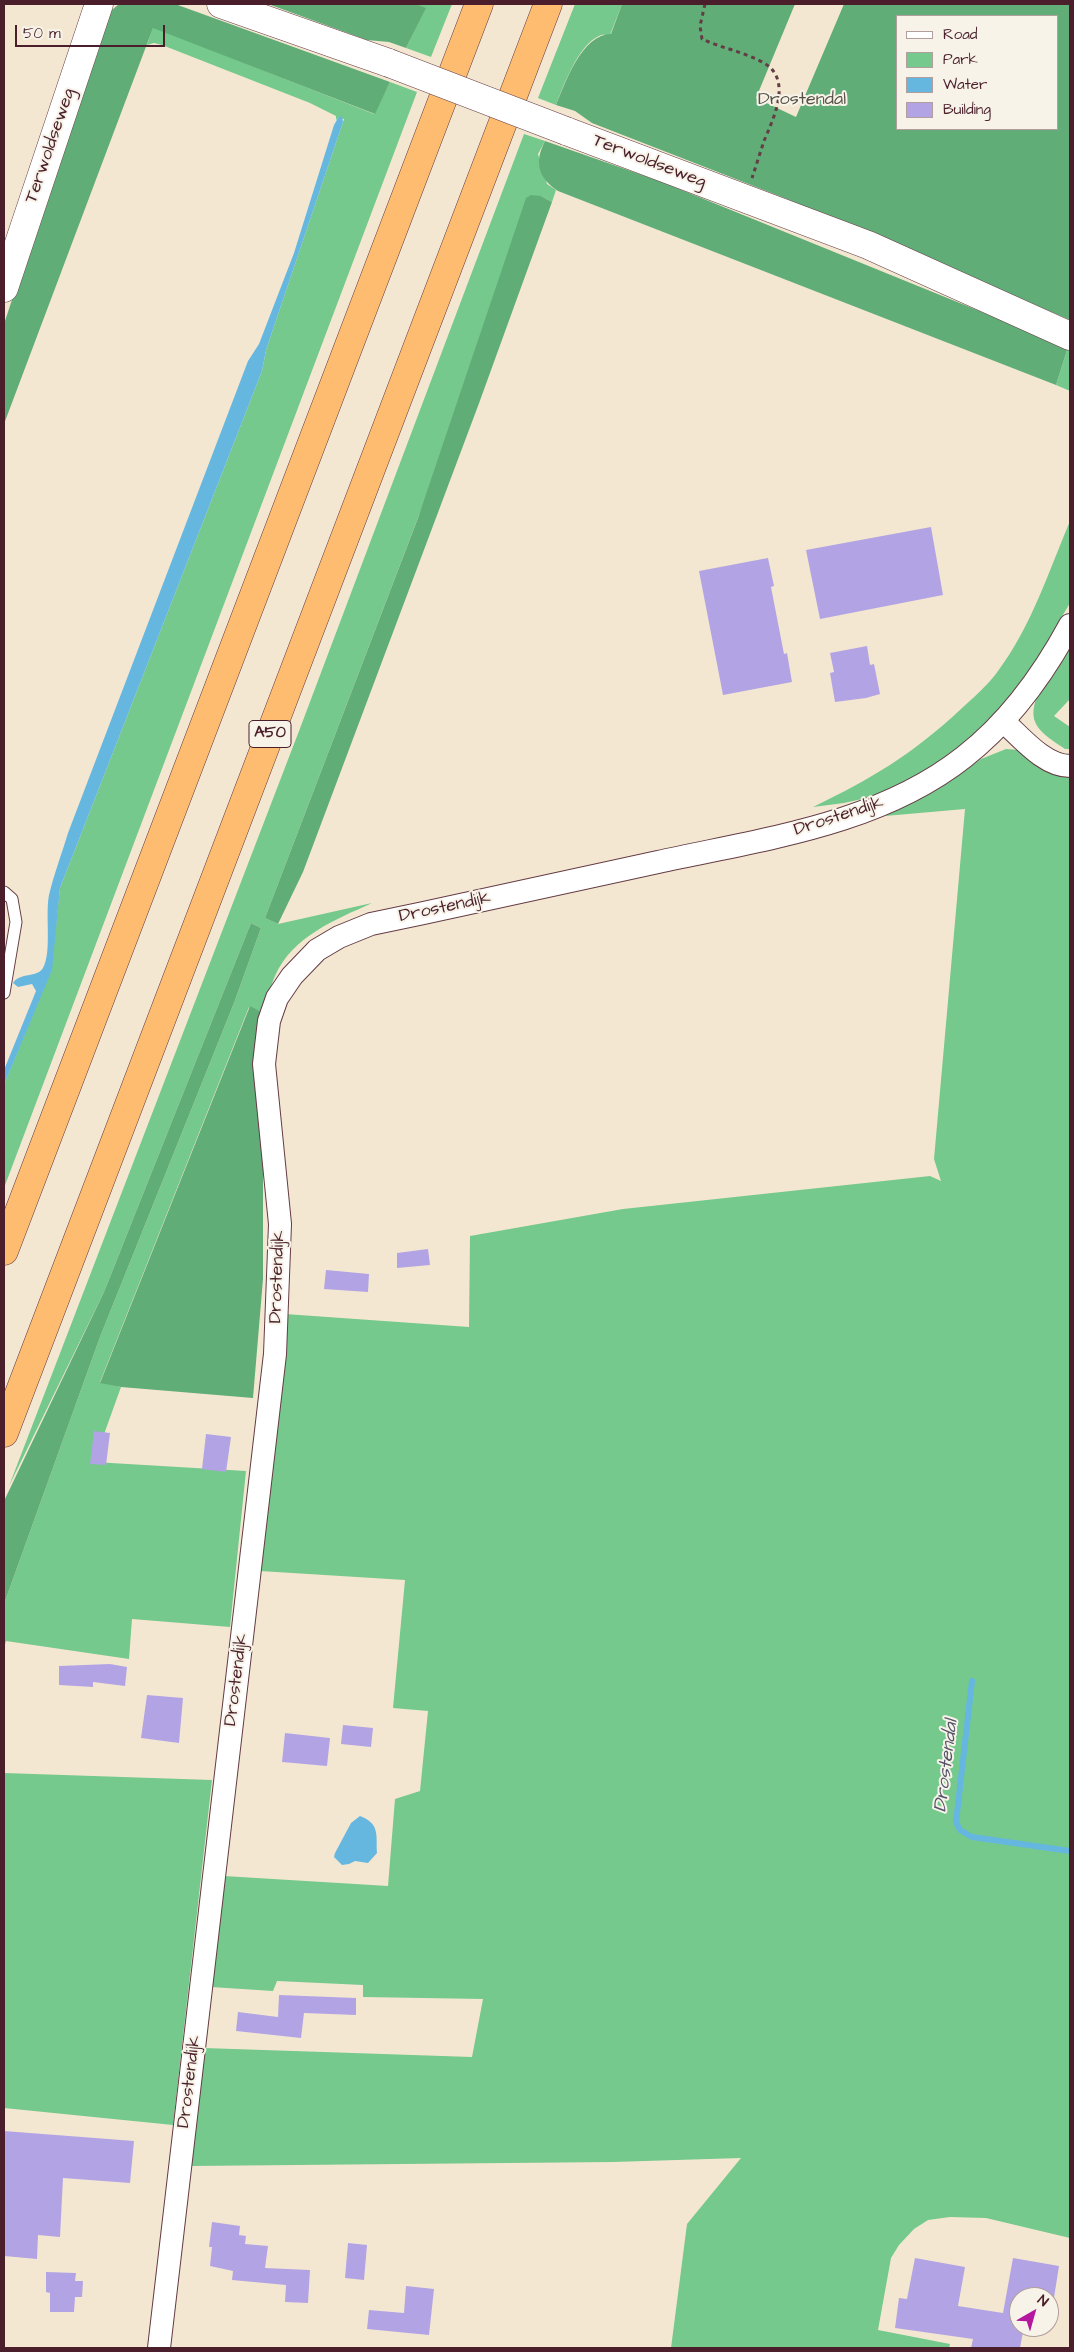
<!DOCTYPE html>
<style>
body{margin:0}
#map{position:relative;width:1074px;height:2352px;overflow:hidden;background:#f4e7d2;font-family:"Architects Daughter",sans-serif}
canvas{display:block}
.frame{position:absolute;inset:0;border:5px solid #4a1f2b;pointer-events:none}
.legend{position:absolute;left:896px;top:15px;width:162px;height:115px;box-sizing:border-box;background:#f7f3e8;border:1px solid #b29e9c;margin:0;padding:6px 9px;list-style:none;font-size:15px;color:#4a1f2b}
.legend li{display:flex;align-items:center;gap:10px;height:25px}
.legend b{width:25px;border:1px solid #b29e9c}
.north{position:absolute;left:1009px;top:2287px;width:50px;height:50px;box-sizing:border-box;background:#f7f3e8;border:1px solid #b29e9c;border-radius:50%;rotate:38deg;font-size:14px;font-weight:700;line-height:20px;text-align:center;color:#4a1f2b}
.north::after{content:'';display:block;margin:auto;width:18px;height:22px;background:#b5179e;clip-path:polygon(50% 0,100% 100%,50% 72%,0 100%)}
.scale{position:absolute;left:15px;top:25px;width:150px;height:22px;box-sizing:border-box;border:2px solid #4a1f2b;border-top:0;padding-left:6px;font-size:15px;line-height:18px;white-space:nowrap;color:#4a1f2b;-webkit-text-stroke:4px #f7f3e8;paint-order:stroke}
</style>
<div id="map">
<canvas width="1074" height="2352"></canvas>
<div class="frame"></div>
<ul class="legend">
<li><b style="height:6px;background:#fff"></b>Road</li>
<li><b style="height:14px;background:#75c98c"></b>Park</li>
<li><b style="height:14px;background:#65b7e0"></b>Water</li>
<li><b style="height:14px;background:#b2a4e4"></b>Building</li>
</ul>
<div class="north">N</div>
<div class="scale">50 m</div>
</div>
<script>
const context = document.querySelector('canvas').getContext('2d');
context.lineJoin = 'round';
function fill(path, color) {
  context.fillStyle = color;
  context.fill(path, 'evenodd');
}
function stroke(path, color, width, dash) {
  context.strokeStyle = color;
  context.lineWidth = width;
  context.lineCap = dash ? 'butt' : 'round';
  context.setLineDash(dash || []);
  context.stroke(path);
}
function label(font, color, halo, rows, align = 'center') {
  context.font = font + ' "Architects Daughter",sans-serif';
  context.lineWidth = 4;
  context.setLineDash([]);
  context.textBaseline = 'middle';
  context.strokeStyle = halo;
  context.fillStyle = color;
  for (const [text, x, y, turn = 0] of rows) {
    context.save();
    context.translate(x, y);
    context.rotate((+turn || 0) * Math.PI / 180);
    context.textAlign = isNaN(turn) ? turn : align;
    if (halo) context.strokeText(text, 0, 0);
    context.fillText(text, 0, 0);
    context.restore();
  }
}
fill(new Path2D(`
 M415,4H452L431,57L406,48L425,9Z
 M575,4H622L610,35C607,35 602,34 599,36C579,44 563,86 556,105L538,98Z
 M153,27L374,114L390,82L417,92L4,1188V1085L51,970L60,888L262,371L266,350L344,119L338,118L336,120V116L310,103L162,45L154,43L147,45Z
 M524,134L545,141L538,154L547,184L556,190L552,202L541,196L265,918L278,924L372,903C335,920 293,936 275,976C270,987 267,1001 263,1013L249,1007L100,1382L121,1387L94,1462L246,1471L230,1627L132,1619L129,1659L6,1641L4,1648V1604L100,1337L234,1003L261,928L251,923L104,1292L9,1486L299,731Z
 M1068,347L1070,348V391L1056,385Z
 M1070,521V603L1020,688L964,749L880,795L844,803L813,807C871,779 913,754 961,709C974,697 988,685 998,671C1031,627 1049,571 1070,521Z
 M1070,642V699L1054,716L1070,727V749H1065C1056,743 1041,734 1036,724C1024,701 1058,662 1070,642Z
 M1006,749L1019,750L1070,776V2238L986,2218L950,2217L928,2220L914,2229L899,2245L891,2258L878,2330L950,2344L949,2348H671L687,2224L741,2158L613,2162L190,2166L204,2048L472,2057L483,1999L363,1997V1985L277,1981L273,1991L211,1987L224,1876L388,1886L395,1799L420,1791L428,1711L393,1708L405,1580L260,1571L285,1314L469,1327L470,1236L623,1209L930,1176L941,1181L934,1159L965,809L885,816L953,778L981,759Z
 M4,1773L212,1780L173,2125L4,2108Z`), '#75c98c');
fill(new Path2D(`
 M119,4H175L390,82L375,114L153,28L4,424V324L106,15Z
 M268,4H415L426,8L406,48L389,42L367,40Z
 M622,4H795L756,98L796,117L844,4H1070V320L787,199L592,123L575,111L556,105C565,83 582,34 611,34ZM898,16H1058V129H898Z
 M545,141L662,182L1068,347L1056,385L558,191C538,178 534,162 545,141Z
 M531,195L541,196L552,202L478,406L303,872L278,924L265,918L418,518L526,198Z
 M251,923L261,928L234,1003L100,1337L4,1604V1501L104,1292Z
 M250,1006L263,1013V1279L253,1398L121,1387L100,1383Z`), '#60ad78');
fill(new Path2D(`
 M342,116L343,122L266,350L262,371L60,888L52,970L4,1085V1070L36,991L32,984L18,987L13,983C20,972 37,978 43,968C52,952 45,915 49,895C54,874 62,853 68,833L248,361L259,344L294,253L334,125L338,118Z
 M360,1816C380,1824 376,1834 377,1853L368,1863L355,1861L349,1864L342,1865L334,1857L335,1853L351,1823Z`), '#65b7e0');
stroke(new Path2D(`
 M972,1681L956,1822L960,1830L972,1837L1070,1851`), '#65b7e0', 6);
fill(new Path2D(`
 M931,527L943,595L820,619L806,550Z
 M768,558L774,586L771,587L784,654L787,653L792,682L723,695L699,571Z
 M867,646L870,665L874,664L880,694L866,698L835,702L830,673L834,672L830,653Z
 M428,1249L430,1265L397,1268V1253Z
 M326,1270L369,1274L368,1292L324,1289Z
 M94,1431L110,1433L106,1465L90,1464Z
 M206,1434L231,1437L226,1472L202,1469Z
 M110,1664L127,1667L125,1686L93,1682V1687L59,1685V1666Z
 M147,1695L183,1698L179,1743L141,1738Z
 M343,1725L373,1728L371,1747L341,1744Z
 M285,1733L330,1738L327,1766L282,1762Z
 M279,1995L356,1998V2015L304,2013L301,2038L236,2031L238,2012L278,2017Z
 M4,2131L134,2141L130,2183L63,2178L60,2237L38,2235L37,2259L4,2256Z
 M212,2222L240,2226L239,2235L246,2236L245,2244L268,2246L265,2268L310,2270L308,2303L285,2302L286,2285L232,2280L233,2271L210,2266L212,2247H209Z
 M348,2243L367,2245L364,2280L345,2278Z
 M915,2258L965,2267L958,2306L1003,2313L1013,2258L1059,2266L1053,2304L1049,2303V2297H1019V2327H1024L1020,2348H971L973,2339L895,2328L899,2298L907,2299Z
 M46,2272L76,2273L75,2281H83L82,2297H75L74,2312H50V2293L46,2292Z
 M406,2286L434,2289L429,2335L367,2329L369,2310L404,2313Z`), '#b2a4e4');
const service = new Path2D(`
 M4,892L12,899L16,922L4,993`);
const minor = new Path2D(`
 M1003,721C1021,737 1044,766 1070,766
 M159,2348L275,1354L280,1224L264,1064L269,1021L277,998L292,976L317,950L339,937L371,924C467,904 563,883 658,862C762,839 878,825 964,757C1009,722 1043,675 1070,625`);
const tertiary = new Path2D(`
 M221,4L389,63
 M566,131L868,245L1070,336
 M4,288L99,4`);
const motorway = new Path2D(`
 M4,1251L479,4
 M4,1433L548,4`);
stroke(service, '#643d44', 13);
stroke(minor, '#643d44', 24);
stroke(tertiary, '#643d44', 29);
stroke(motorway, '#643d44', 29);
stroke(new Path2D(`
 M705,4L700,26L702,39C721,48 745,52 764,63C793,80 773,119 764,141C760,153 756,166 752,178`), '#643d44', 3, [4, 4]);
stroke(service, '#fff', 11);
stroke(minor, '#fff', 22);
stroke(tertiary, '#fff', 28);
stroke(motorway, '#fdbc70', 28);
const tertiaryBridge = new Path2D(`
 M389,63L566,131`);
stroke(tertiaryBridge, '#643d44', 29, []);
stroke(tertiaryBridge, '#fff', 28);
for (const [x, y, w] of [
 [270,734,42]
]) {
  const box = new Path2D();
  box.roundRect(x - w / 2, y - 13.5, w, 27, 4);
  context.fillStyle = '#f7f3e8';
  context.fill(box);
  stroke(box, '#4a1f2b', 1);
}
label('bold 16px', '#4a1f2b', null, [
 ["A50",270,734]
]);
label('18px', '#575248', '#f7f3e8', [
 ["Drostendal",802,100]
]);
label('18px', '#4a1f2b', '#f7f3e8', [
 ["Terwoldseweg",51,146,-71],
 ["Terwoldseweg",649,162,21],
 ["Drostendijk",839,817,-18],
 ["Drostendijk",445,908,-12],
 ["Drostendijk",278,1277,-88],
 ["Drostendijk",237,1680,-83],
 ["Drostendijk",190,2082,-83]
]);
label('italic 19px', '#53546a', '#f7f3e8', [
 ["Drostendal",947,1766,-83]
]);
</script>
